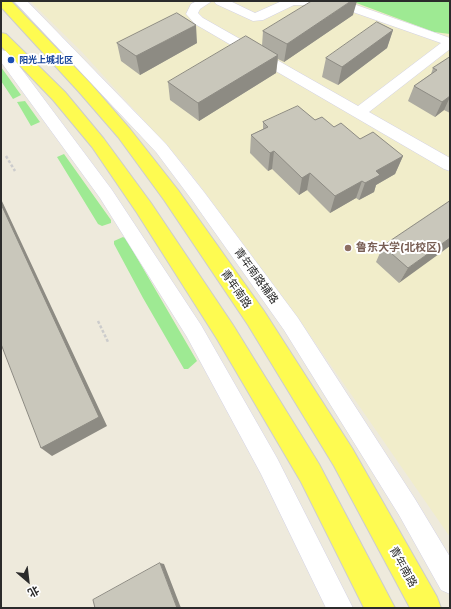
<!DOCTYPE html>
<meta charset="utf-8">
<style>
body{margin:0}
#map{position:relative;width:451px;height:609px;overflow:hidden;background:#eeeadc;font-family:Inter,"Noto Sans SC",sans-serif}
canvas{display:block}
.frame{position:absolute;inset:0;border:2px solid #2b2b2b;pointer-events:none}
.north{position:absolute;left:8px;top:561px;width:40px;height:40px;-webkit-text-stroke:3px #fff;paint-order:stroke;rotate:152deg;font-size:11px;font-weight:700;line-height:16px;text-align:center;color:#2b2b2b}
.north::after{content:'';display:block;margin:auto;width:14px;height:18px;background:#2b2b2b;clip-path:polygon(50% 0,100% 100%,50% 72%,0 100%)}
</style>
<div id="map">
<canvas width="451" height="609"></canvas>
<div class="frame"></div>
<div class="north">北</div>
</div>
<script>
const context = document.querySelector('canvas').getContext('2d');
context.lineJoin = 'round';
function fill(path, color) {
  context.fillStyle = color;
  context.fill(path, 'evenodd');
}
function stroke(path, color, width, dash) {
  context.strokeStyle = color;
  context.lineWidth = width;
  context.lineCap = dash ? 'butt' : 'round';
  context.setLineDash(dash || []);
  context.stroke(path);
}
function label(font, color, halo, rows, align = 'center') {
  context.font = font + ' Inter,"Noto Sans SC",sans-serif';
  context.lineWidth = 4;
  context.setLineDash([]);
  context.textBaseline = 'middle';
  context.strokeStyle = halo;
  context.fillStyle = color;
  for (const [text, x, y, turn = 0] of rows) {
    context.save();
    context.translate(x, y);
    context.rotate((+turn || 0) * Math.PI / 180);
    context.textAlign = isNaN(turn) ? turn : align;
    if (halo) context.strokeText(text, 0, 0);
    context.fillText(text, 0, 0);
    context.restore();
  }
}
fill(new Path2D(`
 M30,1H450V537L305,328L187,168L82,52Z`), '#f1edca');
fill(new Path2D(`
 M351,1H450V34L434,32Z
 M1,67L21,95L13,99L1,81Z
 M25,101L40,122L31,126L17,102Z
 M64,154L111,220V223L102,226L98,224L57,157Z
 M123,237L126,239L197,361L188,369H184L143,298L114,244V241Z`), '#9eea93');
const minor = new Path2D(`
 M14,1H27L166,144L204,192L298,318L415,499L450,557V594L441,590L399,515L284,330L192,200L156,152Z
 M197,1H212L200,9L198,13L203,18L358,106L441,43L333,5H294L263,20L253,21L216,4L214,1H230L255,13L282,1H345L450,38V49L369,112L450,158V171L444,169L195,24L186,14L191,4Z
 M1,50L6,51L17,63L112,190L201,325L277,458L353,608H326L261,474L187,337L100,198L1,62Z`);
const major = new Path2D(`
 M1,1H11L91,84L130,129L178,190L264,311L352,448L437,597L441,608H410L334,466L248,325L164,200L118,137L79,92L1,7Z
 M1,33L6,34L65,92L104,139L151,203L233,325L319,464L395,608H364L301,482L217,339L137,213L92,147L53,100L1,46Z`);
stroke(minor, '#d2d1e5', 1);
stroke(major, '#ccc', 2);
stroke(new Path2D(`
 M6,156L15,171
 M98,321L108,342`), '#ccc', 2.5, [3, 2]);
fill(minor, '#fff');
fill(major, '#fefb51');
fill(new Path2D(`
 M353,15L284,62L278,59L276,73L199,121L170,100L168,82L262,46L263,31Z
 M393,30L387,48L338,85L322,77L326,58Z
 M117,43H197L140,75L121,61Z
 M450,57V113L444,110L435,117L408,101L414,86L431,74L433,68Z
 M315,120L334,127L360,139L403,156L395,174L376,185L374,192L359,200L356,198L330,213L307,190L299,195L272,169L268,171L250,153L251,135L263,129V122Z
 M450,201L399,283L376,262L383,246Z`), '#adaba1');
fill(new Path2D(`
 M351,1H357L353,15L284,62L287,44Z
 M196,25L197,43L140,75L136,56Z
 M393,30L387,48L338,85L342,67Z
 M278,55L276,73L199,121L198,103Z
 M450,96V97L444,110L435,117L442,102Z
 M274,151L272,169L268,171L270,153Z
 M403,156L395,174L376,185L374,192L359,200L365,183L376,171Z
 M310,173L307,190L299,195L302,178Z
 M362,181L356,198L330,213L335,196Z
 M1,199L107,426L52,456L41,448L1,204Z
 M450,238V246L399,283L408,268Z
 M160,563L164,564L181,608H177Z`), '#8d8b83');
const building = new Path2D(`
 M312,1H351L287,44L263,31Z
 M177,13L196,25L136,56L117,43Z
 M377,22L393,30L342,67L326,58Z
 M246,36L278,55L198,103L168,82Z
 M450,57V96L442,102L414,86L437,70L433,68Z
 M298,106L315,120L322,117L334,127L341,123L360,139L373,132L403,156L376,171L380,175L365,183L362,181L335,196L310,173L302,178L274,151L270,153L251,135L268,127L263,122Z
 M450,201V238L408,268L383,246Z
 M1,204L99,417L41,448L1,344Z
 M160,563L177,608H95L93,600Z`);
fill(building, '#c9c7bb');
stroke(building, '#8d8b83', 1);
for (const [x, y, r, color] of [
 [11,60,4,"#1a4fb4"],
 [348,248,4,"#8d6e63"]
]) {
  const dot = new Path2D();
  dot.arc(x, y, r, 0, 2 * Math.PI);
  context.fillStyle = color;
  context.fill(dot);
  stroke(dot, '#fff', 1.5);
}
label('bold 9px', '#164399', '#fff', [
 ["阳光上城北区",19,60]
], 'left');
label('bold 11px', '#785e54', '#fff', [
 ["鲁东大学(北校区)",356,248]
], 'left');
label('11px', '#2b2b2b', '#fff', [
 ["青年南路辅路",256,276,54],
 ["青年南路",236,289,55],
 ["青年南路",403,567,61]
]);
</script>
